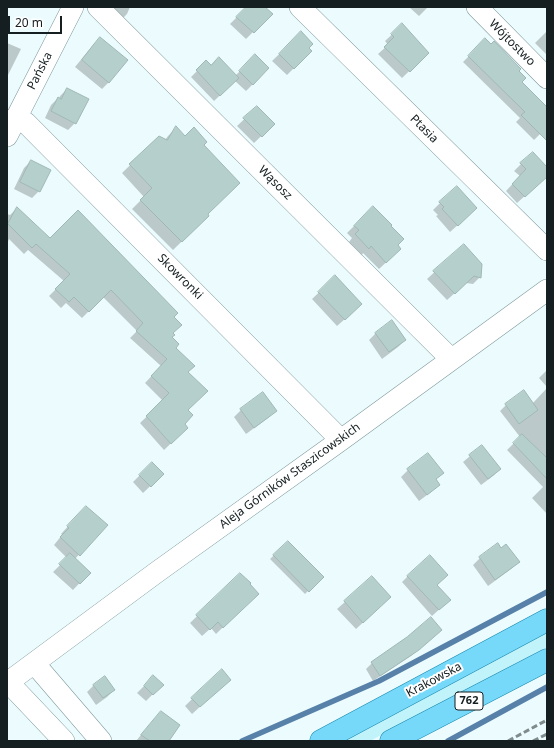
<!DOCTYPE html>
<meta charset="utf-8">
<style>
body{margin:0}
#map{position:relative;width:554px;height:748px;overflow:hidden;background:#ecfcfe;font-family:"Noto Sans",sans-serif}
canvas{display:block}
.frame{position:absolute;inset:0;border:8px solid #151e20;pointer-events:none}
.scale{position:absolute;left:8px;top:16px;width:54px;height:18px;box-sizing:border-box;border:2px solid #151e20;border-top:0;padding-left:5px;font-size:12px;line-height:14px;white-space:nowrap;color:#151e20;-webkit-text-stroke:3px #fff;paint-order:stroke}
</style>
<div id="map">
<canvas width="554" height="748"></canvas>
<div class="frame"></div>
<div class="scale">20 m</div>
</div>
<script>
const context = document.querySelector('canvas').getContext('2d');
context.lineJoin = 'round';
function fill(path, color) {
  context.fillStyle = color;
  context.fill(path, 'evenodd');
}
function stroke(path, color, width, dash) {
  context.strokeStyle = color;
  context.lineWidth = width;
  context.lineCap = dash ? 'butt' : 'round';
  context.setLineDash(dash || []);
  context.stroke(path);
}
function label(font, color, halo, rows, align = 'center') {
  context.font = font + ' "Noto Sans",sans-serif';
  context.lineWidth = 4;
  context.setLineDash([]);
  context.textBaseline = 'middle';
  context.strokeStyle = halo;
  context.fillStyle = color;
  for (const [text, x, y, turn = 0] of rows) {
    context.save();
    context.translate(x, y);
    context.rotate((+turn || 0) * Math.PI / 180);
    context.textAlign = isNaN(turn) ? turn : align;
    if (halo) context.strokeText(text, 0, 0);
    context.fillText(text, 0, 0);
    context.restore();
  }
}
fill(new Path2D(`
 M547,632V647L370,741H343Z`), '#c1f3fb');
fill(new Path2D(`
 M101,7H130L127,14L120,21Z
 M247,7H264L271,14L246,39L230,24Z
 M409,7H428L419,16Z
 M402,25L428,53L402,78L378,54L388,45L385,41Z
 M547,31V55L535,43Z
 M301,33L307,48L311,51L287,75L272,61Z
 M100,38L109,82L102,89L75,67L93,45Z
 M485,40L521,82L547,109V127L534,140L516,122L520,118L463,62Z
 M7,43L21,49L7,77Z
 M255,56L253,84L246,91L235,81L214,101L191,77L206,62L210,67L235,76Z
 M67,89L75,123L68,130L45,118L51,105L58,98L59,99L60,96Z
 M257,107L274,124L254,143L237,126Z
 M176,128L185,137L202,145L206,215L208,216L173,250L132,209L144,197L122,173L159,137L165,140L168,136Z
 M31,161L39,191L32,198L14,189L24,168Z
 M521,164L547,168V176L517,203L506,191L520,176L514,171Z
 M440,203L469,215L450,232L436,216L438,215L433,210Z
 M373,207L397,245L393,256L379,269L363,253L362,255L349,242L352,238L347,233Z
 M17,208L50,240L173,317L172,333L171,337L175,348L187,372V410L183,424L187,428L164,450L140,423L163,401L145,383L161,366L130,338L137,331L103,297L82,318L66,303L61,308L49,296L64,281L28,250L24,254L9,239L7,244V214L10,215Z
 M464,245L480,277L473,284L466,283L447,300L427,279Z
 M335,277L354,311L337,326L312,299Z
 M376,333L405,340L398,347L382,359L369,340Z
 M547,370V387L539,378Z
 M547,388V514L532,498L543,487L507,450L520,437L500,411L506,405L532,404Z
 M241,410L275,411L268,418L246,434L234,417Z
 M482,446L500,469L493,476L481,485L463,462Z
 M152,463L163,474L143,493L133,482Z
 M408,470L442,473L435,480L431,492L419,501L401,477Z
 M79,514L106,525L75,559L89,573L73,590L53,572L67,558L54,545L62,535L61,534Z
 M288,542L322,577L305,594L270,559Z
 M498,545L501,549L518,562L511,569L488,586L473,565L480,558Z
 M240,574L248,584L257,594L216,634L211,628L202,636L190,623Z
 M408,576L436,585L443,606L432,616L402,582Z
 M372,578L383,604L356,629L337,609Z
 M434,636L411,656L373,681L366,669L372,663L408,638Z
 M153,677L155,692L146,701L137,693Z
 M94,685L114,690L107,697L96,705L87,692Z
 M223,686L192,714L185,706L192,699Z
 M161,712L168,741H136L154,719Z`), '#0003');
stroke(new Path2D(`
 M242,741L379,681L547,592
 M448,741L547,687`), '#5781a8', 5.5);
const building = new Path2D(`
 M246,7H265L273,14L254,33L236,17Z
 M402,23L429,53L410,72L384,47L394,37L391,34Z
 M301,31L313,44L309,48L312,51L294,69L279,54Z
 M100,37L128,60L109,83L82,60Z
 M485,38L491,44L494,41L521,69L519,71L526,78L522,82L547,107V141L521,115L525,112L468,56Z
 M255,54L269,68L253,85L239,71Z
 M219,57L239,78L220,96L196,70L206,60L211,65Z
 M67,88L89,99L76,124L51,111L58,97L61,99Z
 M257,106L275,124L262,137L243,118Z
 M176,126L185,136L194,127L207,142L204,145L240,183L208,214L209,216L182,242L140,200L152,188L129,164L159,136L167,140Z
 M533,152L547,167V177L525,197L512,184L526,169L520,163Z
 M31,160L51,170L40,192L20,182Z
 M457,186L477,208L458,226L442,209L444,207L439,202Z
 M373,206L392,225L391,226L404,239L398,245L401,249L386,263L371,246L369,249L355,234L359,230L354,226Z
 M17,207L50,238L78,210L178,313L174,317L182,325L173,333L175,335L172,337L179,344L176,348L195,366L188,372L208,391L188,410L193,415L185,424L188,428L171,444L146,416L169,393L151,376L167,359L136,331L143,323L111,290L89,312L74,297L69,302L55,289L70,274L36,244L32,248L8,224Z
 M464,244L482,264L481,278L474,276L455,294L433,271Z
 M335,275L362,304L345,320L318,292Z
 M392,320L406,340L389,352L375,333Z
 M524,390L538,410L519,424L505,404Z
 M263,392L277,411L254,428L240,409Z
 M522,434L547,458V479L513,443Z
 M482,445L501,469L488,479L469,455Z
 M428,453L444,473L436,479L440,485L427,495L407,469Z
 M152,462L164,474L151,487L139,475Z
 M86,506L108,525L80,556L60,537L69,528L67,526Z
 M288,541L324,577L309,592L273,555Z
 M498,543L501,548L506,544L520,562L495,580L479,557Z
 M70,553L91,573L80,584L59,564Z
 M430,555L448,575L437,585L451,600L439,610L407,576Z
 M240,573L251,583L250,584L259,594L223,628L218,622L210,630L196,615Z
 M372,576L391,597L363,623L344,601Z
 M431,617L442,630L419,650L380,676L371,662L407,637Z
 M222,669L231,680L200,707L191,698Z
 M153,675L164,685L153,695L144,686Z
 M105,676L115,690L103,698L93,685Z
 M161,711L180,725L169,741H150L141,735Z`);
fill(building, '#b5cfcc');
stroke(building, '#9fb8b5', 1);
const minor = new Path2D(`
 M98,7L451,359
 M300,7L547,250
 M477,7L547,78
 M16,117L26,123L341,440
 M7,136L73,7
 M34,663L101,741
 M8,682L64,741
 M7,683L157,572L341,440L547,290`);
const major = new Path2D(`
 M321,741L547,620
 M391,741L547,660`);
stroke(minor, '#7f989c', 22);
stroke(major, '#1887ab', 23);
stroke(minor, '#fff', 21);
stroke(major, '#76d9fa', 22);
stroke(new Path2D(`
 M508,741L547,720
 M533,741L547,734`), '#7f8b8d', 3, [6, 3]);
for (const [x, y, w] of [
 [469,701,28]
]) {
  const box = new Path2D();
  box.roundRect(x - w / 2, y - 9, w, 18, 3);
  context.fillStyle = '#fff';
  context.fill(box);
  stroke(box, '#151e20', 1);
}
label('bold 11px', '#151e20', null, [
 ["762",469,701]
]);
label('12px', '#151e20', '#fff', [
 ["Wójtostwo",512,43,45],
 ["Pańska",40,71,-63],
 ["Ptasia",424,129,45],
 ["Wąsosz",275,183,45],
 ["Skowronki",180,277,45],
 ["Aleja Górników Staszicowskich",290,476,-36],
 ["Krakowska",434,680,-28]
]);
</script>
